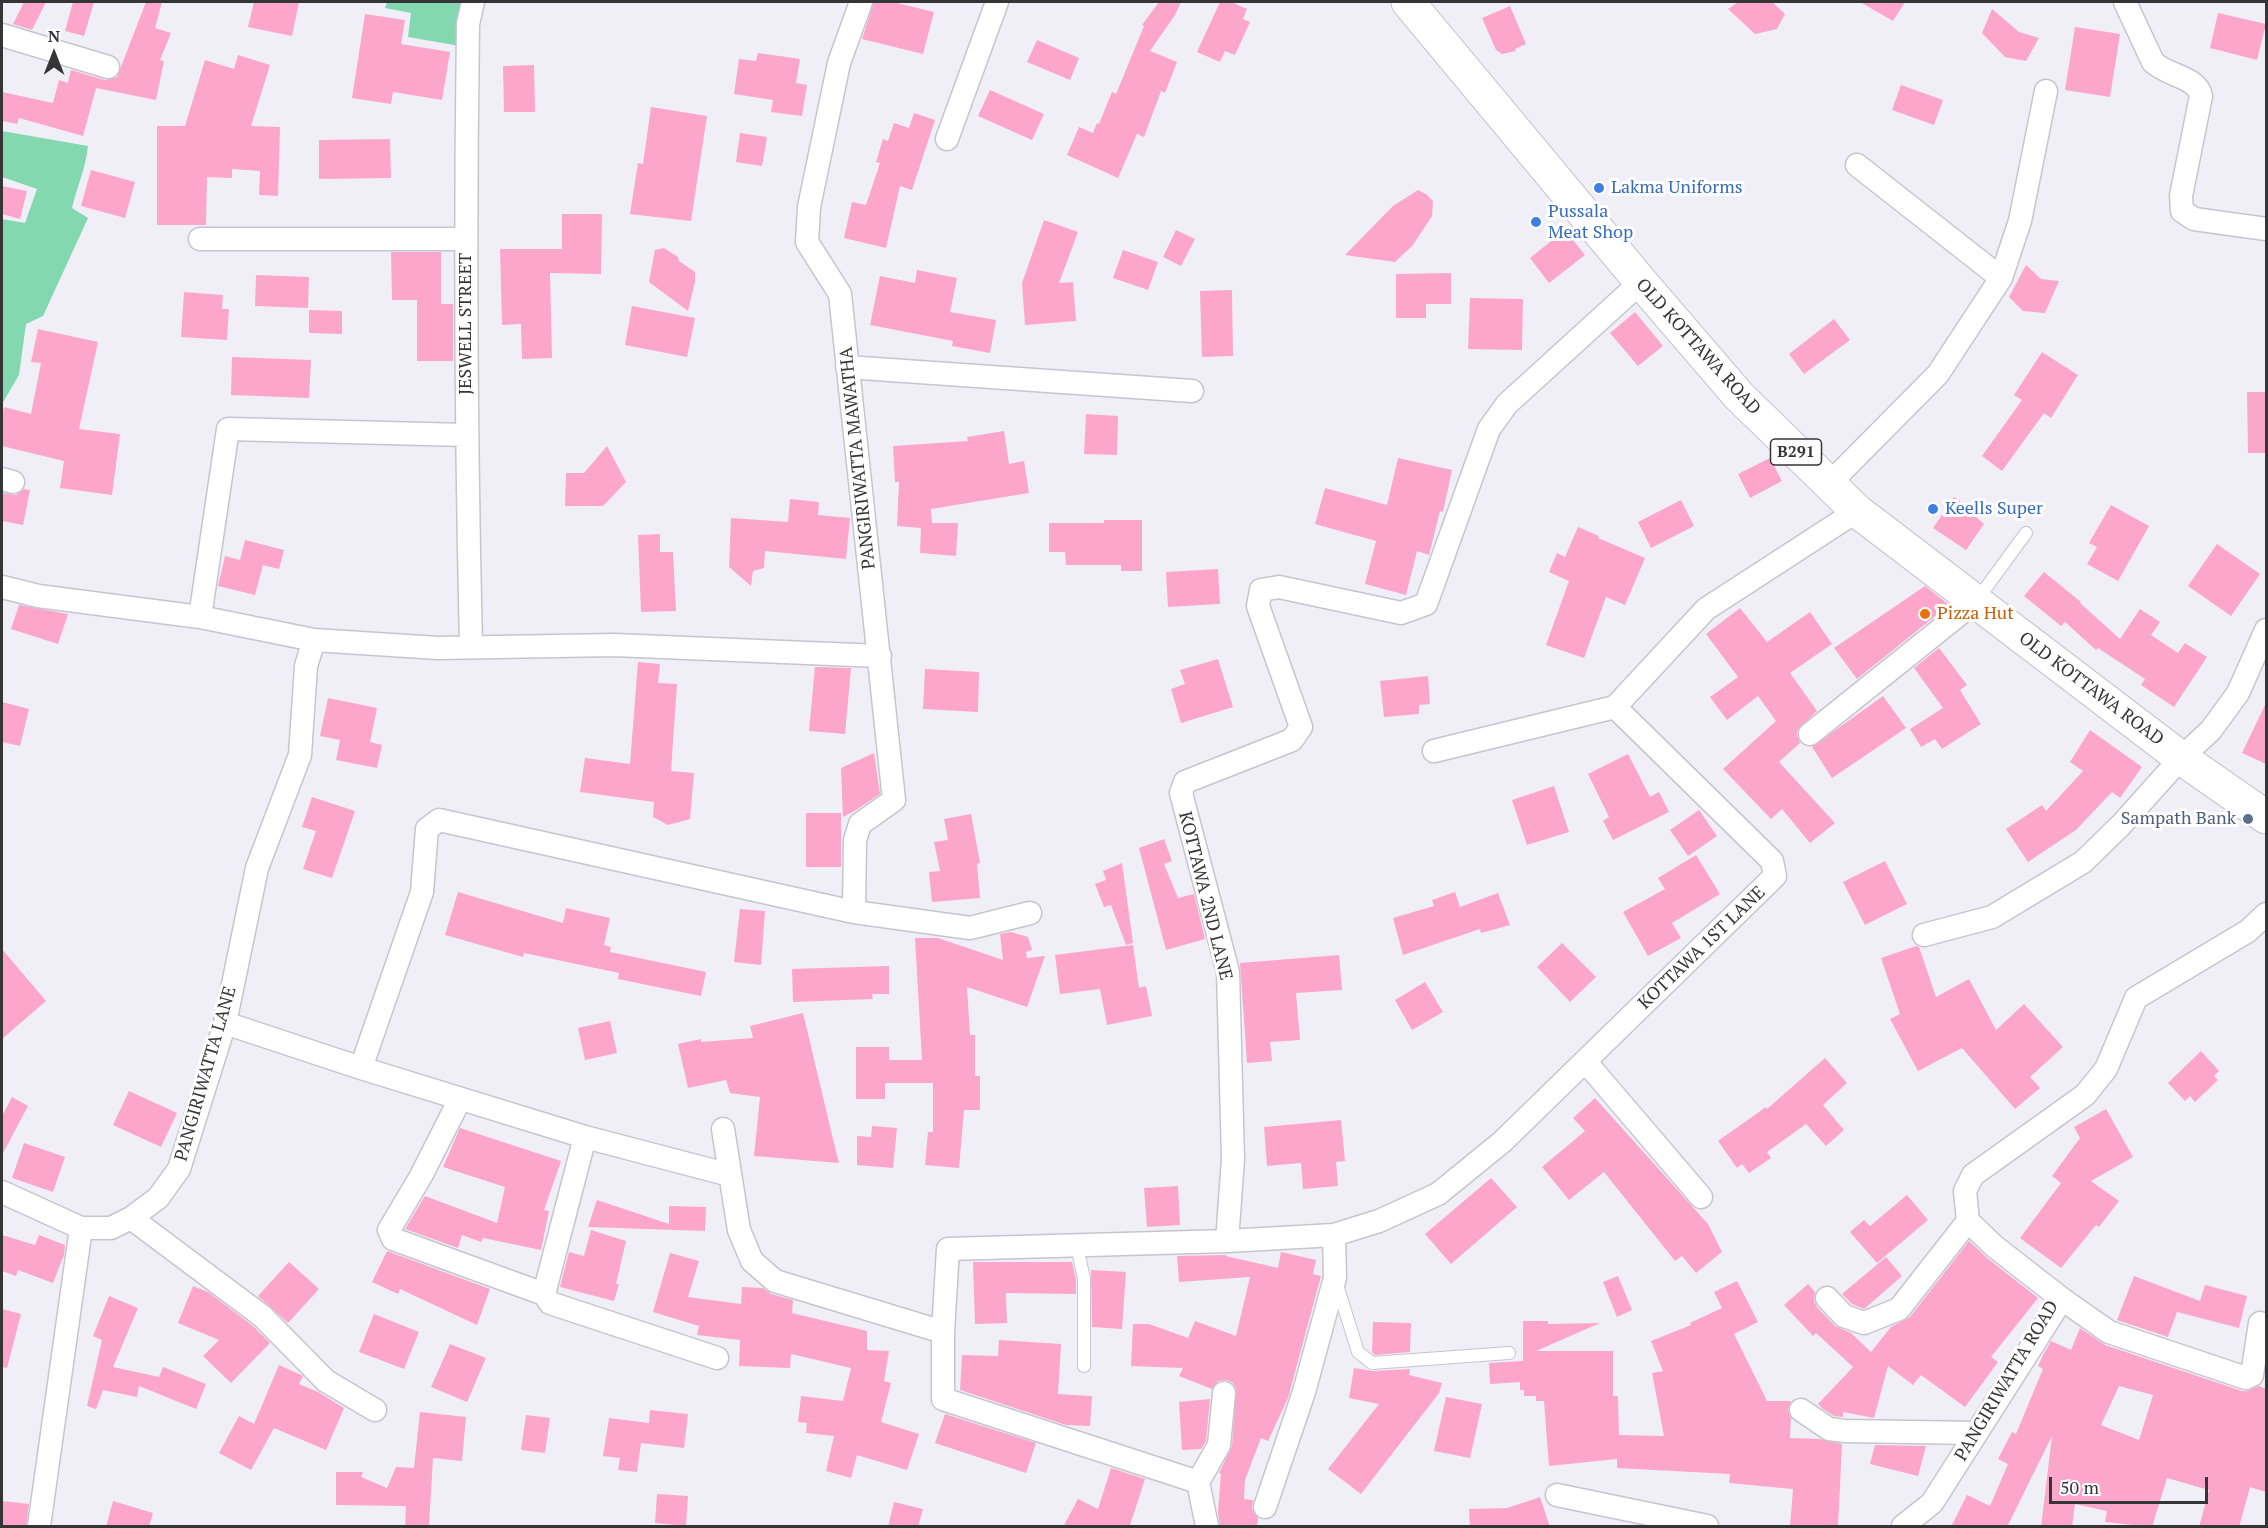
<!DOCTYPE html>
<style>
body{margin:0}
#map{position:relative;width:2268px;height:1528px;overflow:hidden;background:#f0eff8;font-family:"PT Serif",serif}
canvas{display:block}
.frame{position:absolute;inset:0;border:3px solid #353538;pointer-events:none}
.north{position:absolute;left:24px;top:24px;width:60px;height:60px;-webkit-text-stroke:4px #fefefe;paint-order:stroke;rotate:0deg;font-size:16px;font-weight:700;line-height:24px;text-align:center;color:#353538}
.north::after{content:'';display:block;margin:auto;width:21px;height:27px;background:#353538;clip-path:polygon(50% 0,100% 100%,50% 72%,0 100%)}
.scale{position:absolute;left:2049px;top:1477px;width:159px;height:27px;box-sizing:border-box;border:3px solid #353538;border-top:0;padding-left:8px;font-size:18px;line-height:21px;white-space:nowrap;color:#353538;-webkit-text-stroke:4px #fefefe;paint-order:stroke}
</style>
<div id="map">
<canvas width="2268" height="1528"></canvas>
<div class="frame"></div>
<div class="north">N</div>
<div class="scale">50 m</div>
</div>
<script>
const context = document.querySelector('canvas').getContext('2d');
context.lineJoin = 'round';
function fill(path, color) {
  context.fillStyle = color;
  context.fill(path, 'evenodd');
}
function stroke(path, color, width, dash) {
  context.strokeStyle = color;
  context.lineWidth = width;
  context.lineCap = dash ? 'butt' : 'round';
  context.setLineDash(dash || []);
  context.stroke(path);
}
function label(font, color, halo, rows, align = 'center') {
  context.font = font + ' "PT Serif",serif';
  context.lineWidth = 6;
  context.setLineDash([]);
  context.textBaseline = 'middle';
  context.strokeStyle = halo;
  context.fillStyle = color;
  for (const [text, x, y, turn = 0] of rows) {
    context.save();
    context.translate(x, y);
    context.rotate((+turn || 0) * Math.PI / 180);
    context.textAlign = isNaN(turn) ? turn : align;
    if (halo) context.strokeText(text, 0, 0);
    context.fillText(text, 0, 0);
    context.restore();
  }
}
fill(new Path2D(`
 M387,2H465L460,46L408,37L411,13L385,8Z
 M2,131L88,146C86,167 77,187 72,208L88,218L43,316L26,324L19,375L2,404V219L25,223L37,189L2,177Z`), '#84d8af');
fill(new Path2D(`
 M24,2H46L32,30L13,24Z
 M73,2H94L84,36L65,31Z
 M146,2H162L155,28L171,33L160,60L164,61L156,100L96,88L83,136L19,118L17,124L2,121V92L53,103L59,80L68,83L71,70L105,80L117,77Z
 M254,2H299L292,36L248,27Z
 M874,2H893L934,12L923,54L862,39Z
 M1159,2H1181L1175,15L1150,51L1177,62L1165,93L1161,91L1144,137L1137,134L1118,178L1067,155L1079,127L1093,133L1097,123L1099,124L1112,92L1116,94L1144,26L1142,25Z
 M1220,2H1231L1247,9L1243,19L1250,22L1235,55L1225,51L1220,62L1197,52Z
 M1738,2H1772L1785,14L1777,29L1755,34L1728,9Z
 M1860,2H1905L1893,21Z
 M1510,6L1526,44L1515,49L1516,51L1502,54L1496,50L1482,18Z
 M1992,9L2019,32L2039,38L2026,61L2005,57L1982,33Z
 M2218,13L2266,24L2257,60L2210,48Z
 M365,14L405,20L401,44L450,52L442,100L393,92L391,104L352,98Z
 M2075,27L2120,34L2110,97L2065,90Z
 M1037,40L1079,58L1070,80L1027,62Z
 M758,53L800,59L796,83L807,85L802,116L771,112L773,100L734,94L739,59L756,61Z
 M238,55L270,65L251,126L280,127L278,196L259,195L260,171L232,169V178L207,177L206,225H157V126H185L205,60L234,69Z
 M534,65L535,112H504L503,66Z
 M1901,85L1943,100L1934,125L1892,110Z
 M990,90L1044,114L1032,140L978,116Z
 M651,107L707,116L691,221L630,214L638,163L643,164Z
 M914,113L935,120L912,190L900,186L886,248L844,238L852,202L866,205L880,163L876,162L883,139L888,141L894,123L909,128Z
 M740,133L767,137L762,166L736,162Z
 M390,139L391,178L319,179V140Z
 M91,170L135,182L125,218L81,206Z
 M2,186L27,191L20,219L2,214Z
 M1418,190L1426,194L1433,201L1432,216L1413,245L1395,262L1345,255L1393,206Z
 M562,214H602L601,274L550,273L552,358L522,359L521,324L502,325L500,249H562Z
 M1044,220L1078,232L1059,283L1073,282L1076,321L1025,325L1022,283Z
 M1176,230L1195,239L1181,266L1163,257Z
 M1565,230L1585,255L1549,283L1530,258Z
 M664,248L678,257L679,261L695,272V282L688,311L649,282L655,250Z
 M1123,250L1158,262L1148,290L1113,278Z
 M391,252H441V304H453V361H417V300H392Z
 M2026,265L2041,279L2059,281L2045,313L2023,311L2009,297Z
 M917,270L957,278L950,312L996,320L990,353L952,346L953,341L870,325L880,276L915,283Z
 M1451,273V304H1426V318H1396V274Z
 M256,275L309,277L308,308L255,306Z
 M1232,290L1233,356L1202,357L1200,291Z
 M184,292L223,295L222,309H229L227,340L181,337Z
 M1470,298L1523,299L1522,350L1468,349Z
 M632,306L695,318L687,357L625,345Z
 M309,310L342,311V334L309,333Z
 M1635,312L1663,346L1638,366L1610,333Z
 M1834,319L1850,340L1804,374L1789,354Z
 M38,329L98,342L79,429L120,434L112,495L60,488L64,461L2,446V418L4,407L31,414L41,363L31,362Z
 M2042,352L2078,375L2051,418L2044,413L2002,471L1982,456L2022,400L2014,395Z
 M232,357L311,360L309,398L231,395Z
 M2247,392H2266V453H2248Z
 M1086,414L1118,416L1117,455L1084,454Z
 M1004,431L1009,464L1024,461L1029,493L931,509L932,523H958L956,556L920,553L921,528L897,526L899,482H895L893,446L968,441L967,437Z
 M607,446L626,482L603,506H565L566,473H584Z
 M1398,458L1452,470L1443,512L1440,511L1429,555L1417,551L1406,595L1365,584L1376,541L1315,524L1325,488L1387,505Z
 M1770,458L1782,481L1750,498L1738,474Z
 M24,489L30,490L23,525L2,521V493L16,495Z
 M1954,497L1977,513L1975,516L1984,524L1966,550L1933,528Z
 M790,499L819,502L818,515L850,518L846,559L765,551L764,568L753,571L751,586L729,567L731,518L788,522Z
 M1681,500L1694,526L1651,548L1638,522Z
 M2111,505L2149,526L2118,581L2087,564L2097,547L2089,543Z
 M1104,520H1142V571H1121V565H1066L1065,552H1049V523H1104Z
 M1578,527L1599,536L1598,538L1645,558L1625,605L1606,597L1584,658L1546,645L1569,581L1549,572L1557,553L1565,557Z
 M660,534V552H673L676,611L641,612L638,535Z
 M245,540L284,550L279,569L263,565L255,595L218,586L225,556L240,560Z
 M2217,544L2260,574L2231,616L2188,586Z
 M1218,569L1220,604L1168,607L1166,572Z
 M2044,572L2081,602L2080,603L2120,639L2140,609L2160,622L2151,635L2178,653L2185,643L2207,657L2174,707L2141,685L2145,679L2098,648L2096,650L2065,622L2061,626L2024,596Z
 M1925,586L1949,605L1857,679L1834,648Z
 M19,605L68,614L58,644L11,629Z
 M1740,608L1767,642L1810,612L1832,644L1790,673L1817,711L1798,729L1797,735L1800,743L1779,762L1835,823L1810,843L1782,809L1771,819L1723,769L1776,721L1758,696L1727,720L1710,697L1738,677L1706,634Z
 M1939,648L1967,685L1960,690L1981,724L1942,749L1935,739L1921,747L1910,729L1943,708L1914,668Z
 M1218,659L1233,707L1181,723L1171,689L1185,684L1180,670Z
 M638,662L660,664L658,683L677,684L671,771L694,773L690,819L668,825L653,817L654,802L580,792L585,758L630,764Z
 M815,667L851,668L845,734L809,731Z
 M925,669L979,672L978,712L923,709Z
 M1428,676L1430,704L1419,705V714L1384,717L1380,681Z
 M1883,696L1906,728L1832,778L1812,747Z
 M328,698L377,708L370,742L382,745L377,768L336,760L340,740L320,736Z
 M2,702L29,709L20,746L2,742Z
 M2266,703V764L2242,753Z
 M2090,730L2142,767L2120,798L2112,792L2076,830L2028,862L2006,829L2042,805L2046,811L2083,771L2070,762Z
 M874,753L880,794L856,810L843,817L841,768Z
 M1628,754L1650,797L1659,792L1669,812L1613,840L1603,821L1609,817L1588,774Z
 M1554,786L1569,832L1527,845L1512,800Z
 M312,797L355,811L332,878L303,869L316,831L302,827Z
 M1699,810L1717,836L1688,856L1670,830Z
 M806,813H841V867H806Z
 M971,814L980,863L977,864L980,898L932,902L929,872L940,871L934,842L948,840L944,819Z
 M1164,839L1172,861L1164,864L1178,898L1194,894L1205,939L1166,950L1139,848Z
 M1696,855L1720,894L1672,923L1681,938L1648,956L1623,912L1665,889L1658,878Z
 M1885,861L1907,904L1865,925L1843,882Z
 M1122,863L1133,943L1126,945L1111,905L1104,907L1095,884L1106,880L1103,871Z
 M458,892L563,923L566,908L610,918L604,945L611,947L610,952L706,972L701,996L618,979L619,973L524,953L523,957L445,935Z
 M1455,892L1460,907L1498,893L1510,925L1481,933L1480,929L1403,955L1393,918L1434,906L1432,900Z
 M740,909L765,911L761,965L734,962Z
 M1011,932L1028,937L1032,950L1026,952L1027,958L1045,956L1027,1007L967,987L970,1035H975V1076H980V1110H964L959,1168L925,1165L928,1132H933V1083H885V1099H856V1047H889V1060H922L915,938H938L1003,960L1000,934Z
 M1562,943L1596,977L1570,1002L1537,967Z
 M1133,945L1139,988L1146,986L1152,1016L1107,1025L1100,989L1060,994L1055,955Z
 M1916,946L1919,947L1936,997L1969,979L1996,1030L2024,1004L2063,1047L2030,1077L2040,1088L2015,1109L1962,1048L1918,1071L1890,1019L1900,1014L1881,958Z
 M2,949L46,1001L2,1039Z
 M1339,955L1342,990L1296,993L1300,1040L1270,1042L1272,1061L1247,1063L1240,963Z
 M889,966V994H872L873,999L793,1002L792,969Z
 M1425,982L1443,1012L1412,1030L1395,1000Z
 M803,1013L833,1139L839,1163L754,1156L760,1097L730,1093L726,1080L688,1088L678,1044L701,1039V1042L753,1038L750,1026Z
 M610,1021L617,1053L585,1060L578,1028Z
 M2201,1051L2219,1071L2214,1076L2218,1080L2195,1102L2190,1096L2185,1101L2168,1083Z
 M1825,1058L1847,1083L1823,1105L1844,1130L1826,1146L1806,1124L1767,1152L1771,1158L1749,1173L1742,1164L1737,1168L1718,1141L1766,1107L1767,1109Z
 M129,1091L177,1113L161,1147L113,1125Z
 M12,1097L28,1106L2,1155V1116Z
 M1595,1098L1708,1224L1722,1252L1696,1273L1682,1256L1675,1261L1604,1172L1569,1200L1542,1167L1585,1131L1573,1118Z
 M2106,1109L2133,1157L2091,1181L2119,1201L2099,1227L2096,1225L2061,1268L2020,1238L2061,1183L2052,1176L2080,1138L2074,1127Z
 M1341,1120L1345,1161L1336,1162L1338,1186L1303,1189L1301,1163L1267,1166L1264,1127Z
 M872,1126L897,1128L893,1168L857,1165V1136L871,1137Z
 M460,1128L561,1161L544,1210L549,1211L541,1250L483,1238L481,1242L462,1235L458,1248L405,1229L425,1196L497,1223L505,1187L443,1167Z
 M24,1143L65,1157L53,1192L12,1178Z
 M1491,1178L1517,1207L1451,1264L1425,1234Z
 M1178,1186L1180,1225L1147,1227L1144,1188Z
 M1907,1195L1928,1220L1877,1263L1850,1232L1864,1220L1870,1226Z
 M597,1200L669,1224V1206L706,1207L705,1231L588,1227Z
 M591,1230L626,1241L616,1284H619L614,1301L560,1287L569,1252L584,1256Z
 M2,1235L35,1245L39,1235L65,1245L64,1255L53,1283L18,1270L16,1276L2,1271Z
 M1969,1241L1986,1257L2038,1298L1991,1357L1998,1362L1965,1407L1921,1375L1913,1385L1888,1366L1874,1418L1843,1412V1417L1834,1416L1823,1409L1818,1404L1853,1367L1816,1333L1813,1336L1784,1305L1808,1284L1815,1292L1814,1301L1817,1307L1835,1326L1851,1333L1871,1352L1891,1327L1910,1317Z
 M387,1251L490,1289L477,1325L400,1289L398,1294L372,1282Z
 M1281,1252L1316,1260L1313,1274L1321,1276L1288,1398L1268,1441L1261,1438L1245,1480L1244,1499L1253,1500L1252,1509L1258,1518L1257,1527H1220L1218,1512L1221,1474L1219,1473L1232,1446L1236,1388L1232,1382L1226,1380L1218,1381L1212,1389L1179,1376L1183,1368L1131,1366L1133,1324H1149L1188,1338L1195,1321L1236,1336L1250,1277L1179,1282L1177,1256L1226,1255V1256L1278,1268Z
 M670,1253L699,1261L688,1297L741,1304L742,1287L763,1288L771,1294L793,1300L792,1313L867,1331V1350L889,1351L884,1381L891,1383L881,1422L919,1434L907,1470L857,1455L851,1478L826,1471L834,1436L806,1433L807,1423L798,1422L801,1396L843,1401L851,1368L791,1354L790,1368L739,1366L740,1340L697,1335L699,1326L653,1312Z
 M1886,1257L1902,1276L1864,1309L1852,1304L1842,1294Z
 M289,1262L319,1289L288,1323L258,1296Z
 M973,1262H1072L1076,1280V1294L1006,1293L1007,1323L975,1324Z
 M1091,1270L1126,1272L1122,1329L1092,1327Z
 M1618,1276L1632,1310L1617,1317L1603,1282Z
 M2134,1276L2200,1301L2205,1285L2247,1296L2239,1328L2177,1312L2168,1337L2117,1320Z
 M1737,1281L1758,1322L1734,1334L1767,1401H1791L1788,1410L1791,1418L1790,1438L1820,1439L1842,1444L1838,1527H1790L1793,1489L1729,1483L1730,1474L1617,1468V1459L1549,1466L1544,1401H1536V1396H1524V1390H1520V1382L1490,1384L1489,1363L1523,1361V1321H1548V1324L1600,1323L1536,1351H1613V1396H1618L1619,1435L1664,1436L1652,1373L1663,1371L1651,1341L1691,1325L1690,1323L1722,1308L1714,1292Z
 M193,1286L208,1292L253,1326L270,1343L231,1383L203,1356L219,1340L178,1323Z
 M109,1296L138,1308L113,1367L159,1377L163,1367L206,1384L196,1409L139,1386L137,1397L103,1390L96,1409L87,1406L102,1340L93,1336Z
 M2,1309L21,1314L7,1368L2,1367Z
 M374,1314L419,1332L404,1369L359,1352Z
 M1373,1322L1411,1323L1410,1352L1375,1355L1372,1352Z
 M2080,1328L2105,1345L2242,1391H2247L2259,1386L2266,1389V1492L2250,1487L2239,1527H2199L2209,1490L2167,1478L2152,1527L2105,1522L2107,1511L2075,1504L2072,1527H2041L2052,1436L2007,1527H1951L1967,1495L1990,1506L2008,1464L1998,1459L2012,1432L2016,1434L2043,1369L2038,1366L2043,1355L2051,1341L2071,1350ZM2119,1386L2153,1395L2139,1440L2101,1425Z
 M999,1340L1061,1344L1058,1394L1092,1396L1090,1426L1066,1425L960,1390L962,1355L998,1356Z
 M450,1344L486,1358L467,1402L431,1387Z
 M279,1365L301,1375L303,1376L299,1384L318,1392L344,1408L326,1450L274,1428L251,1470L219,1453L239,1416L254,1424Z
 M1354,1368L1373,1371L1410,1369L1409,1375L1442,1383L1439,1393L1361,1494L1328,1469L1379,1404L1349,1398Z
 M1446,1397L1482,1404L1470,1458L1434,1451Z
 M1210,1399L1206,1441L1201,1449L1182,1450L1179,1402Z
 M650,1410L688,1414L684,1448L641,1443L637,1472L618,1470L620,1458L603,1456L609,1418L649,1423Z
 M420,1412L466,1417L462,1461L433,1458L429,1527H405L406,1506L336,1505V1472H363L361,1477L387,1488L396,1467L414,1468Z
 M945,1414L1036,1443L1026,1473L935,1443Z
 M526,1415L550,1418L545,1453L521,1450Z
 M1875,1445L1926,1446L1918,1476L1870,1464Z
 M1111,1468L1145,1479L1130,1525L1132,1527H1063L1078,1499L1098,1509Z
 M657,1494L688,1496L686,1526L655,1523Z
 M1540,1497L1550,1527H1470L1469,1509L1507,1508Z
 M2,1501L29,1504L26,1527H2Z
 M113,1501L153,1513L149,1527H106Z
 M894,1502L923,1509L918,1527H888Z`), '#fda6cb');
const lane = new Path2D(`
 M1977,600L2026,533
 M1077,1246L1084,1279V1366
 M1337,1285L1358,1352L1372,1363L1509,1353`);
const street = new Path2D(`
 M2125,2L2153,62C2167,76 2198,77 2201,96L2181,196L2182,211L2194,219L2266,229
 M2,35L108,67
 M947,139L997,2
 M1857,165L2001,278
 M200,239H465
 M847,367L1192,391
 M2,479L13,482
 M1829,484L1938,374L2001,278L2020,221L2046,91
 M2,587L38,596L200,617L314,640L438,648L614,645L880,656
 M200,617L228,429L466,435
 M471,646C466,439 465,231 468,24L473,2
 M1615,707L1706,609L1857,511
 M1810,734L1976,601
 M1434,751L1615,707
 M854,912L855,840L860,824L894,800L840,294L807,242L809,207L839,63L861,2
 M1924,935L1992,917L2083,862L2121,825L2181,758L2211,730L2238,693L2266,630
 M225,1023L361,1068L585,1137L730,1175
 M1585,1061L1701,1197
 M361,1068L422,892L427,829L439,820L854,912L970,928L1030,913
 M460,1099L421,1176L389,1230L393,1239L544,1294
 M723,1129L739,1230L752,1261L775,1281L943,1332V1399L1198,1482
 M585,1137L544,1294L550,1303L717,1358
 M2,1192L81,1228
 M131,1218L262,1316L326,1381L375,1410
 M1968,1221L1965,1191L1973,1175L2085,1095L2106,1069L2136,998L2248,931L2266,914
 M1227,1241L1233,1159L1228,972L1181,793L1185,782L1292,740L1301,727L1258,606L1261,590L1279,587L1401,613L1426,604L1489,429L1507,404L1641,282
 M1827,1298L1844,1316L1864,1323L1899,1309L1968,1221
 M2062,1299L2109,1332L2246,1378L2252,1375L2260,1323
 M943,1332L948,1249L1227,1241L1334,1235L1379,1221L1438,1194L1502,1142L1775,876L1772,861L1615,707
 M1801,1410L1829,1429L1845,1431L1976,1433
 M1557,1495L1707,1526
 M1265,1507L1304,1392L1335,1278L1334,1235
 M39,1526L81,1228H111L131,1218L158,1198L179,1169L225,1023L257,868L300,755L306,666L314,640
 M1207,1526L1198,1482L1219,1445L1224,1393
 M1903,1526L1932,1503L2062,1299L1994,1246L1968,1221`);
const primary = new Path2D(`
 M1408,2L1641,282L1739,396L1857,511L2181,758L2266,817`);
stroke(lane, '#c6c5ce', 14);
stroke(street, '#c6c5ce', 25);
stroke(primary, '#c6c5ce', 35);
stroke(lane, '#fff', 12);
stroke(street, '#fff', 22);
stroke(primary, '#fff', 33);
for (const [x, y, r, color] of [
 [1599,188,6,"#3f7fe0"],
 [1536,222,6,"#3f7fe0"],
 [1933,509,6,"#3f7fe0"],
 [1925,614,6,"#e8710a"],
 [2248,819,6,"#5c6f8a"]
]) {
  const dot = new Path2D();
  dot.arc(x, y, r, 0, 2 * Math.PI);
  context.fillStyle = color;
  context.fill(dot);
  stroke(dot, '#fefefe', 2);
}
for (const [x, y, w] of [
 [1796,452,51]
]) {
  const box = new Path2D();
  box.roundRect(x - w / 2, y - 13, w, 26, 4.5);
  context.fillStyle = '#fefefe';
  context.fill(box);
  stroke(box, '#353538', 1.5);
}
label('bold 16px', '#353538', null, [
 ["B291",1796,452]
]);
label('18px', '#366cbe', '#fefefe', [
 ["Lakma Uniforms",1611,188],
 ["Pussala",1548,212],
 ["Meat Shop",1548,233],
 ["Keells Super",1945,509]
], 'left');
label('18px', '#353538', '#fefefe', [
 ["JESWELL STREET",466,324,-90],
 ["OLD KOTTAWA ROAD",1698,347,48],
 ["PANGIRIWATTA MAWATHA",858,458,-96],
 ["OLD KOTTAWA ROAD",2091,689,37],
 ["KOTTAWA 2ND LANE",1205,896,76],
 ["KOTTAWA 1ST LANE",1702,948,-44],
 ["PANGIRIWATTA LANE",206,1074,-74],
 ["PANGIRIWATTA ROAD",2007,1381,-59]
]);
label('18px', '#c56008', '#fefefe', [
 ["Pizza Hut",1937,614]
], 'left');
label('18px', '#4e5e75', '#fefefe', [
 ["Sampath Bank",2236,819]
], 'right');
</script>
